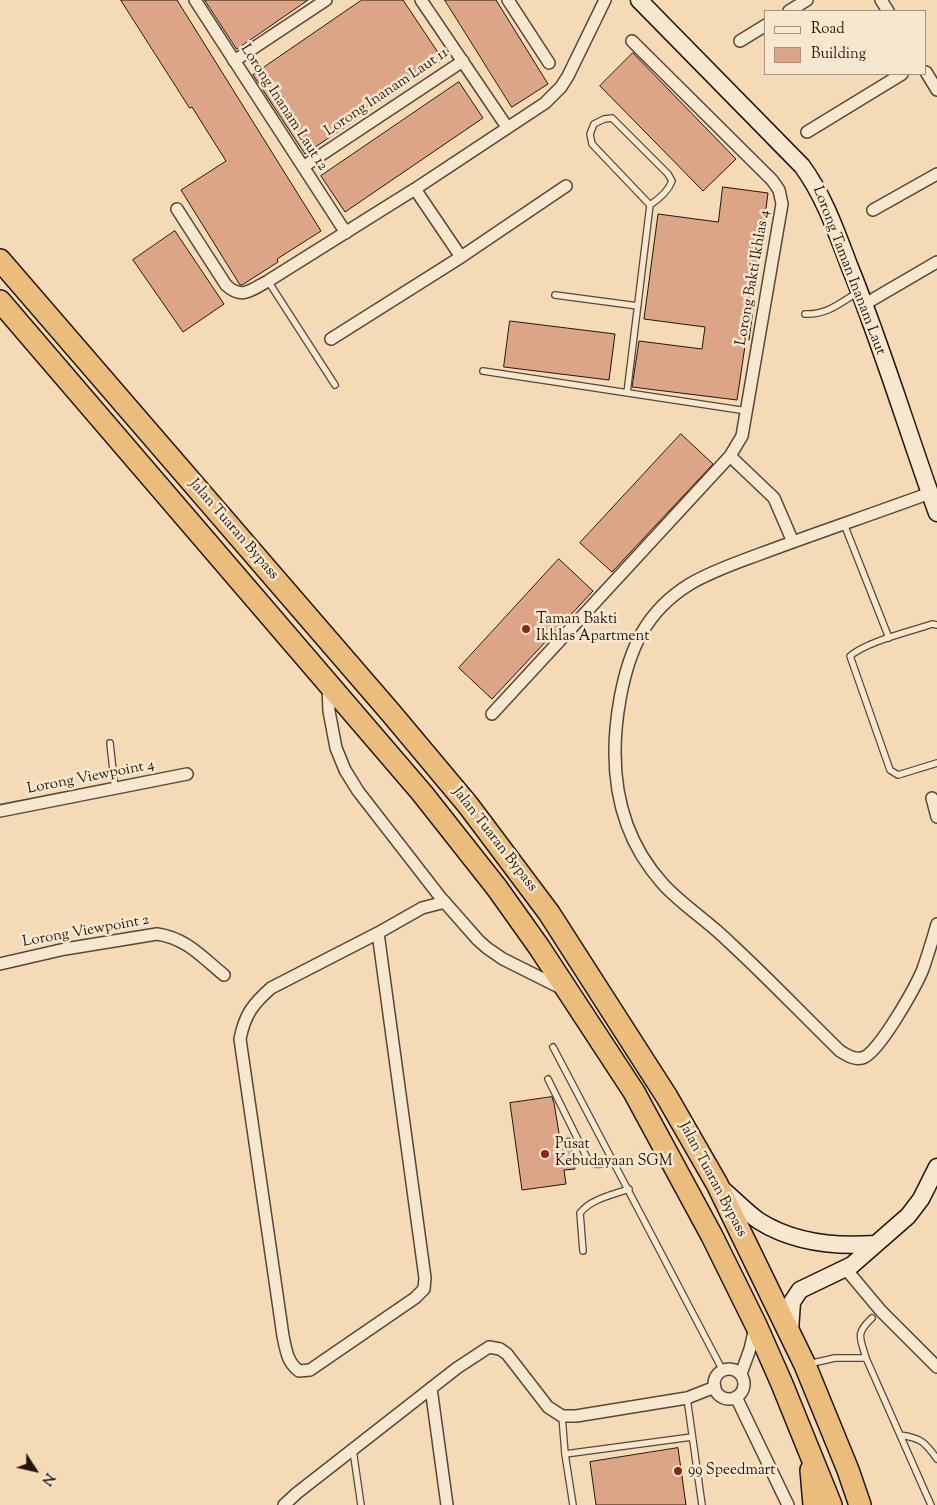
<!DOCTYPE html>
<style>
body{margin:0}
#map{position:relative;width:937px;height:1505px;overflow:hidden;background:#f4dab5;font-family:"Sorts Mill Goudy",serif}
canvas{display:block}
.legend{position:absolute;left:764px;top:10px;width:162px;height:65px;box-sizing:border-box;background:#f8e7cf;border:1px solid #a29483;margin:0;padding:6px 9px;list-style:none;font-size:15px;color:#221710}
.legend li{display:flex;align-items:center;gap:10px;height:25px}
.legend b{width:25px;border:1px solid #a29483}
.north{position:absolute;left:10px;top:1445px;width:50px;height:50px;-webkit-text-stroke:4px #f8e7cf;paint-order:stroke;rotate:125deg;font-size:14px;font-weight:700;line-height:20px;text-align:center;color:#221710}
.north::after{content:'';display:block;margin:auto;width:18px;height:22px;background:#221710;clip-path:polygon(50% 0,100% 100%,50% 72%,0 100%)}
</style>
<div id="map">
<canvas width="937" height="1505"></canvas>
<ul class="legend">
<li><b style="height:6px;background:#f8e7cf"></b>Road</li>
<li><b style="height:14px;background:#dda588"></b>Building</li>
</ul>
<div class="north">N</div>
</div>
<script>
const context = document.querySelector('canvas').getContext('2d');
context.lineJoin = 'round';
function fill(path, color) {
  context.fillStyle = color;
  context.fill(path, 'evenodd');
}
function stroke(path, color, width, dash) {
  context.strokeStyle = color;
  context.lineWidth = width;
  context.lineCap = dash ? 'butt' : 'round';
  context.setLineDash(dash || []);
  context.stroke(path);
}
function label(font, color, halo, rows, align = 'center') {
  context.font = font + ' "Sorts Mill Goudy",serif';
  context.lineWidth = 5;
  context.setLineDash([]);
  context.textBaseline = 'middle';
  context.strokeStyle = halo;
  context.fillStyle = color;
  for (const [text, x, y, turn = 0] of rows) {
    context.save();
    context.translate(x, y);
    context.rotate((+turn || 0) * Math.PI / 180);
    context.textAlign = isNaN(turn) ? turn : align;
    if (halo) context.strokeText(text, 0, 0);
    context.fillText(text, 0, 0);
    context.restore();
  }
}
const building = new Path2D(`
 M121,0H177L321,231L277,259L278,262L242,285H240L181,190L226,161L192,107L190,108Z
 M205,0H308L237,49Z
 M362,0H403L443,60L305,154L253,75Z
 M445,0H496L548,84L512,107Z
 M633,53L736,159L703,191L600,86Z
 M459,82L483,118L345,212L321,176Z
 M723,187L768,193L749,340L746,339L737,400L632,387L639,341L702,349L705,327L644,319L658,214L718,222Z
 M175,231L224,304L183,332L133,260Z
 M510,321L615,334L609,380L504,367Z
 M681,434L713,464L612,572L580,543Z
 M559,559L593,591L492,699L459,668Z
 M552,1097L554,1103L560,1139L570,1138L575,1169L564,1170L566,1184L522,1190L510,1103Z
 M678,1448L686,1505H596L590,1462Z`);
fill(building, '#dda588');
stroke(building, '#221710', 1);
const lane = new Path2D(`
 M268,281L335,385
 M555,295L638,306
 M805,314C827,315 840,303 858,292
 M483,371L747,411
 M627,393L650,205C659,199 668,192 672,181L668,174L612,118L604,119L594,124L590,134L592,144L650,205
 M844,524L889,638
 M937,625L932,624C909,632 868,641 850,656L890,770L898,775L937,763
 M110,743L115,789
 M553,1047L723,1371
 M548,1079L588,1160C596,1168 604,1163 613,1160
 M583,1251L580,1213C591,1199 612,1195 629,1189
 M872,1318C855,1334 860,1337 866,1358L931,1505
 M808,1364L835,1358H866
 M687,1398L702,1505
 M562,1416L565,1454L573,1505
 M900,1435C921,1438 925,1442 937,1459
 M353,1450L361,1505
 M565,1454L692,1437`);
const street = new Path2D(`
 M195,0L346,233
 M421,0L507,127
 M508,0L549,63
 M881,0L888,11
 M789,11L807,0
 M740,41L766,25
 M234,61L326,0
 M926,72L937,90
 M807,132L902,74
 M303,167L463,61
 M415,189L461,257
 M177,209L226,285C242,300 251,290 268,281L415,189L545,103L561,87L568,76L605,0
 M873,210L937,174
 M865,304L937,262
 M331,339L461,257L566,186
 M730,456L774,498L793,542
 M930,493C873,514 816,533 760,554C736,563 712,571 690,584C646,611 629,649 620,699C608,766 615,831 663,884C682,905 708,921 729,942C767,977 803,1015 840,1051C847,1055 854,1060 862,1058C878,1055 916,986 923,969C928,954 933,939 937,924
 M328,686L329,711L336,748L345,770L358,791L441,898L478,940L487,948L503,959L563,989
 M492,714L730,456L742,436L782,204L779,190L772,180L632,41
 M932,798L937,817
 M0,811L187,774
 M378,933L425,1278L424,1289L415,1298L310,1370L299,1371C287,1362 286,1350 283,1336L240,1039C245,1014 253,1004 271,988L378,933L422,908L445,902
 M0,964L65,949L157,934C186,938 202,957 224,975
 M845,1268L881,1311L937,1367
 M714 1384a15 15 0 1 1 30 0a15 15 0 1 1-30 0Z
 M741,1374L750,1349L755,1328
 M431,1388L447,1505
 M736,1397L788,1505
 M284,1505L297,1493L457,1368L489,1347L500,1349L507,1354L548,1407L562,1416H576L687,1398L715,1387`);
const secondary = new Path2D(`
 M639,0L802,166C824,196 836,231 849,265C882,346 907,430 937,513
 M721,1188C734,1199 746,1212 759,1221C794,1243 835,1247 875,1244
 M790,1331L792,1302L800,1290L852,1265L908,1216L921,1199L937,1167`);
const highway = new Path2D(`
 M0,260L391,713L468,805L549,913L667,1097L717,1184L805,1365L848,1470L860,1505
 M0,301L422,793L497,888L539,947L634,1092L712,1236L756,1325L782,1384L831,1505
 M811,1470L814,1505`);
stroke(lane, '#564839', 8);
stroke(street, '#564839', 14);
stroke(secondary, '#221710', 19);
stroke(highway, '#221710', 24);
stroke(lane, '#f8e7cf', 5.5);
stroke(street, '#f8e7cf', 11);
stroke(secondary, '#f8e7cf', 16);
stroke(highway, '#eabd7a', 21);
for (const [x, y, r, color] of [
 [526,629,5,"#8f2418"],
 [545,1154,5,"#8f2418"],
 [678,1471,5,"#8f2418"]
]) {
  const dot = new Path2D();
  dot.arc(x, y, r, 0, 2 * Math.PI);
  context.fillStyle = color;
  context.fill(dot);
  stroke(dot, '#f8e7cf', 2);
}
label('15px', '#221710', '#f8e7cf', [
 ["Lorong Inanam Laut 11",387,93,-34],
 ["Lorong Inanam Laut 12",283,108,57],
 ["Lorong Taman Inanam Laut",848,271,69],
 ["Lorong Bakti Ikhlas 4",754,278,-80],
 ["Jalan Tuaran Bypass",233,530,49],
 ["Lorong Viewpoint 4",91,778,-11],
 ["Jalan Tuaran Bypass",494,840,52],
 ["Lorong Viewpoint 2",86,932,-10],
 ["Jalan Tuaran Bypass",712,1180,62]
]);
label('15px', '#221710', '#f8e7cf', [
 ["Taman Bakti",536,620],
 ["Ikhlas Apartment",536,637],
 ["Pusat",555,1145],
 ["Kebudayaan SGM",555,1162],
 ["99 Speedmart",688,1471]
], 'left');
</script>
